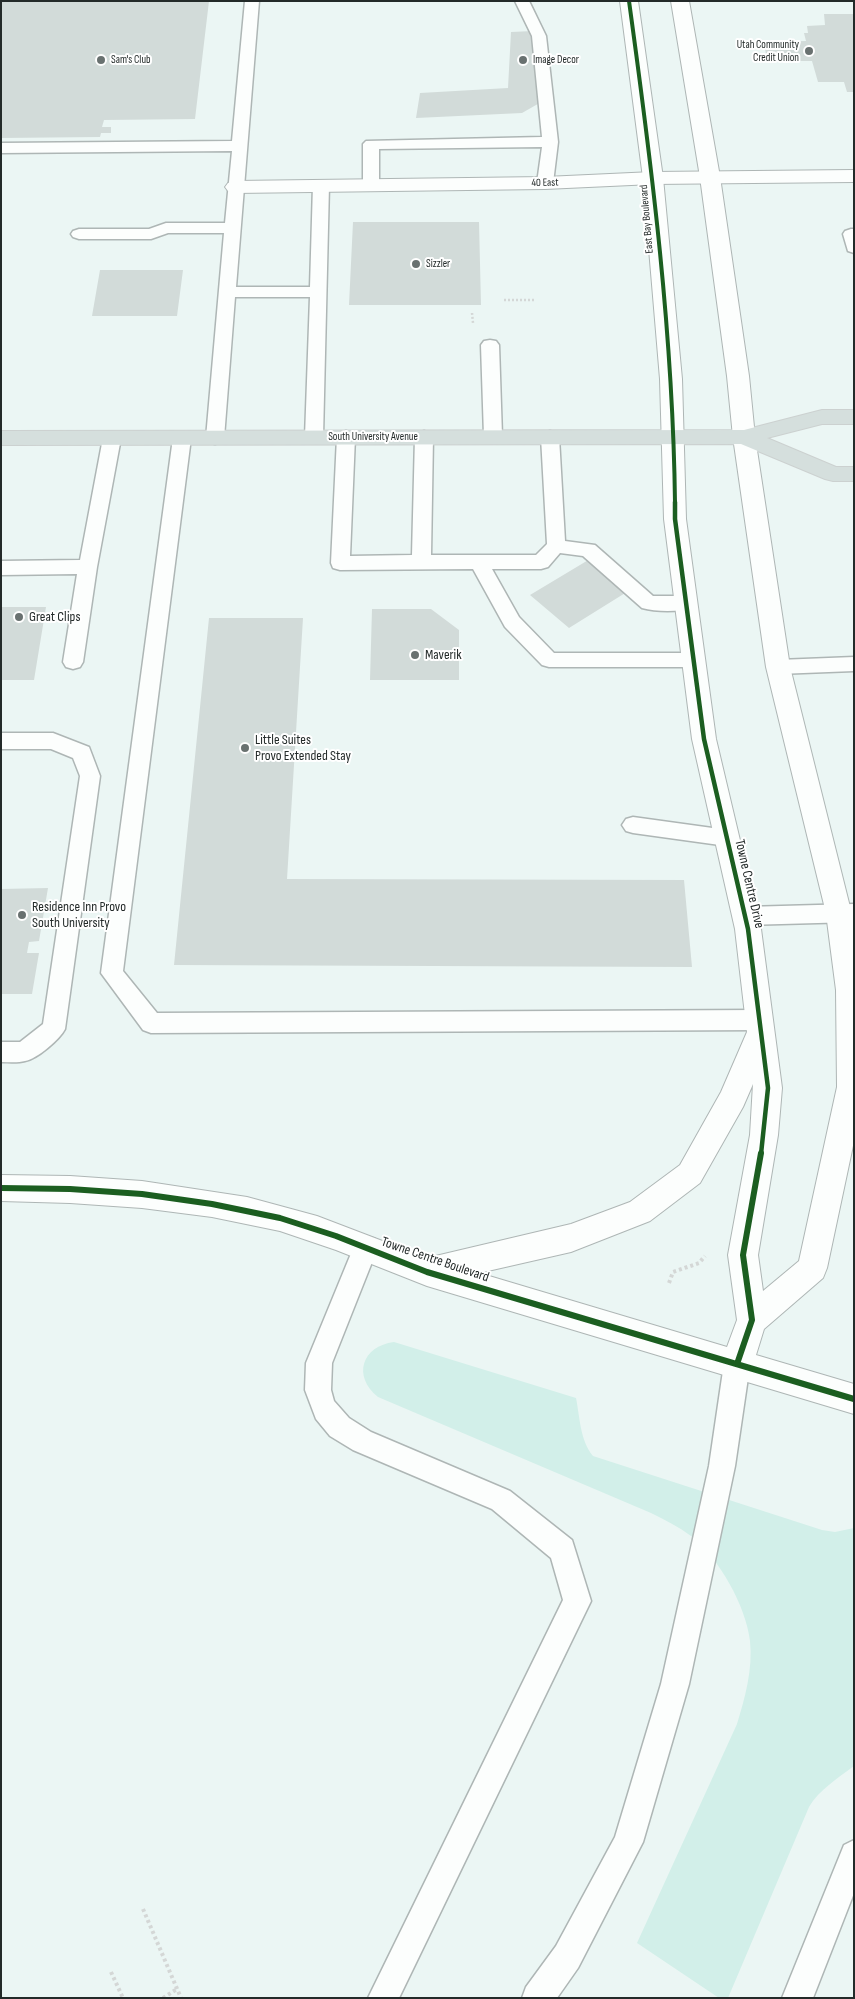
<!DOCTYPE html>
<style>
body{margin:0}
#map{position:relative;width:855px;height:1999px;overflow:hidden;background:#ebf6f4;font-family:"Sofia Sans Condensed",sans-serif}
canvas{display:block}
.frame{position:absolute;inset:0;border:2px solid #232a29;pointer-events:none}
</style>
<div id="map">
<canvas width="855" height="1999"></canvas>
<div class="frame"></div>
</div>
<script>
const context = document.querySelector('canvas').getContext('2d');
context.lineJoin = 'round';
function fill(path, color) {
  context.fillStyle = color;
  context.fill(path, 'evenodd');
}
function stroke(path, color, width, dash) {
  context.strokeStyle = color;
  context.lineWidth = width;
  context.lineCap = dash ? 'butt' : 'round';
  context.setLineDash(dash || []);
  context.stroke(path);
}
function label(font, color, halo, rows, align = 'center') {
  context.font = font + ' "Sofia Sans Condensed",sans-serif';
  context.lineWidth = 4;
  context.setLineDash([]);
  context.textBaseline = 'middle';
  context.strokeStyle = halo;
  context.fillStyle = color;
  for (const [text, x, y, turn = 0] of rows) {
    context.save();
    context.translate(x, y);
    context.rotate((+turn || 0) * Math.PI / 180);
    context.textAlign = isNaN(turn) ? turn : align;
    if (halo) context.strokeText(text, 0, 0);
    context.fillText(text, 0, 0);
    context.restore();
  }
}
fill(new Path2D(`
 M394,1342L576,1398C580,1418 580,1440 593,1456L822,1530L835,1532L854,1528V1766C838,1778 819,1790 809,1807L728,1998H719L637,1943L737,1724C745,1698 753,1669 750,1641C746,1606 719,1558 691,1536C679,1527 665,1520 651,1513L378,1397C352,1376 362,1346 394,1342Z`), '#d2efe9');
fill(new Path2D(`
 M1,1H209L195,119L104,120L102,127H111V133H101L100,137L1,138Z
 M824,14H854V92H847L844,82H818L812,61H767L764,42L806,41L804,33H808L807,26L825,25Z
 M533,31L543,101L522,113L416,118L420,93L508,88L511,32Z
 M353,222H479L481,305H349Z
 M100,270H183L177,316H92Z
 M590,559L630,590L569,628L530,595Z
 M1,607H46L34,680H1Z
 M372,609H431L459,630V680H370Z
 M209,618H303L287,879L684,880L692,967L174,965Z
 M48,888L39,941L29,942L27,953H39L32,994H1V889Z`), '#d2dbd9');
const service = new Path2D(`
 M245,1H259L236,287H310L313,185L315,182H327L329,185L323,437L320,441L314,443L308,441L305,437L310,297H235L224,438L221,442L215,444L209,442L206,438L224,233H168L151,239H79L73,237L71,234L73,231L79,229H149L166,223H225L232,151L1,153V143L232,141Z
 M515,1H529L546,36L558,142L553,183L551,186H539L537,183L542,147L379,149V185L377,188H365L363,185V144L366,141L542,137L532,36Z
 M851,229H854V253L848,251L843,234L845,231Z
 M490,340L496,341L499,345L502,436L499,440L493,442L487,440L484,436L481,345L484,341Z
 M346,431L352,433L355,437L350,556L412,555L415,437L418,433L424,431L430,433L433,437L431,555H536L547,544L541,437L544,433L550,431L556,433L559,437L565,541L595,545L653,596H686L693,598L696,603L693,608C679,612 656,612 642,608L583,556L560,553L548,567L541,569H492L519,617L554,653H694L701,655L704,660L701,665L694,667H549L542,665L505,627L473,569L340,570L333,568L331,563L337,437L340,433Z
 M112,432L118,434L121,438L97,567L83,662L80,667L73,669L66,667L63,662L77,574L1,575V561L80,560L103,438L106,434Z
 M182,432L188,434L191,438L123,971L157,1013L760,1010L768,1013L771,1020L768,1027L760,1030L151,1033L143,1030L101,973L173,438L176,434Z
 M854,657V671L778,674L771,672L768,667L771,662L778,660Z
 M1,733H53L89,747L100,776L65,1029C60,1039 37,1059 25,1061C18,1063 9,1062 1,1062V1042H20L43,1024L80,776L73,758L51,749H1Z
 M633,817L727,830L734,832L738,838L734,844L727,846L633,833L626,831L622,825L626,819Z
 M854,904V922L745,925L737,922L734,916L737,910L745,907Z
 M366,1236L375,1239L378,1247L332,1363L331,1390L334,1401L349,1418L371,1432L510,1491L572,1540L591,1601L399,1998H368L563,1600L551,1558L492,1509L353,1450L330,1436L316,1419L305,1390L306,1363L357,1239Z
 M737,1352L746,1355L750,1364L735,1466L689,1684L643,1842L578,1968L557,1998H522L526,1987L556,1946L615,1837L661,1684L709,1466L724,1364L728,1355Z
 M854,1840V1893L813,1998H782L844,1845Z`);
const minor = new Path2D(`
 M854,170V182L653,184L545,189L235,193L228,191L225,187L228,183L235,181L545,177L653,172Z`);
const tertiary = new Path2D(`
 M620,1H638L663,178L682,379L686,519L716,739L761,929L782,1088L778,1135L758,1255L763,1291L799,1261L837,1087L836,990L826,913L766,667L733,437L727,376L700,177L671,1H689L720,177L749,376L755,437L790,667L854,923V1141L827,1268L823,1278L764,1329L756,1355L854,1384V1414L427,1286L336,1250L280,1231L212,1217L142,1208L70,1203L1,1201V1175L70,1176L142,1181L247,1197L317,1216L427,1258L571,1224L630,1202L680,1165L721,1092L747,1032L735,929L692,739L664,519L660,379L643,178ZM753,1084L750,1135L728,1255L737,1320L727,1347L479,1273L571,1252L650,1221L700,1183L743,1107Z`);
const trunk = new Path2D(`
 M822,410H854V424H822L767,438L836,467H854V481H833L825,479L741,444L1,445V431L744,430Z`);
stroke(service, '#aeb6b5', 3);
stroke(minor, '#aeb6b5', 2);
stroke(tertiary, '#aeb6b5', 2);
stroke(trunk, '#ccd1d0', 2);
stroke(new Path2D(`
 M504,300H536
 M472,313L473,323`), '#d4d7d6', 2.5, [2, 2]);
stroke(new Path2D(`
 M669,1283L673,1272L699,1263L705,1256
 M143,1909L181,1998
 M111,1972L123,1998
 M163,1998L177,1989`), '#d4d7d6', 4, [3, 3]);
fill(service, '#fcfefd');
fill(minor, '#fcfefd');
fill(tertiary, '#fcfefd');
fill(trunk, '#d5dfdd');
stroke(new Path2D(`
 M629,1C652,168 673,334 675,503`), '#1b5e20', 4);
stroke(new Path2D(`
 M675,502V519L704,739L748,929L768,1088L761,1154`), '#1b5e20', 4.5);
stroke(new Path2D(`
 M1,1188L70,1189L142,1194L212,1204L280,1218L336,1236L427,1272L854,1399
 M737,1364L752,1320L743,1255L761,1153`), '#1b5e20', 6);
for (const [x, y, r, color] of [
 [809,51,5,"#697170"],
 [101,60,5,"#697170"],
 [523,60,5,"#697170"],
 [416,264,5,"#697170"],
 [19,617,5,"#697170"],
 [415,655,5,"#697170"],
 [245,748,5,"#697170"],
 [22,915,5,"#697170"]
]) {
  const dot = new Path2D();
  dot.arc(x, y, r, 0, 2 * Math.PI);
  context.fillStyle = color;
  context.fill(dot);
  stroke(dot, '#fff', 2);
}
label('11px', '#232a29', '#fff', [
 ["Utah Community",799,45,"right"],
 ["Credit Union",799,58,"right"],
 ["Sam's Club",111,60],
 ["Image Decor",533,60],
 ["Sizzler",426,264]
], 'left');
label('11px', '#232a29', '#fff', [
 ["40 East",545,183,-1],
 ["East Bay Boulevard",647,219,-95],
 ["South University Avenue",373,437]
]);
label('14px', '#232a29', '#fff', [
 ["Great Clips",29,617],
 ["Maverik",425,655],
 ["Little Suites",255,740],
 ["Provo Extended Stay",255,756],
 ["Residence Inn Provo",32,907],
 ["South University",32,923]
], 'left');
label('14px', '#232a29', '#fff', [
 ["Towne Centre Drive",749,884,77],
 ["Towne Centre Boulevard",435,1260,19]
]);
</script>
